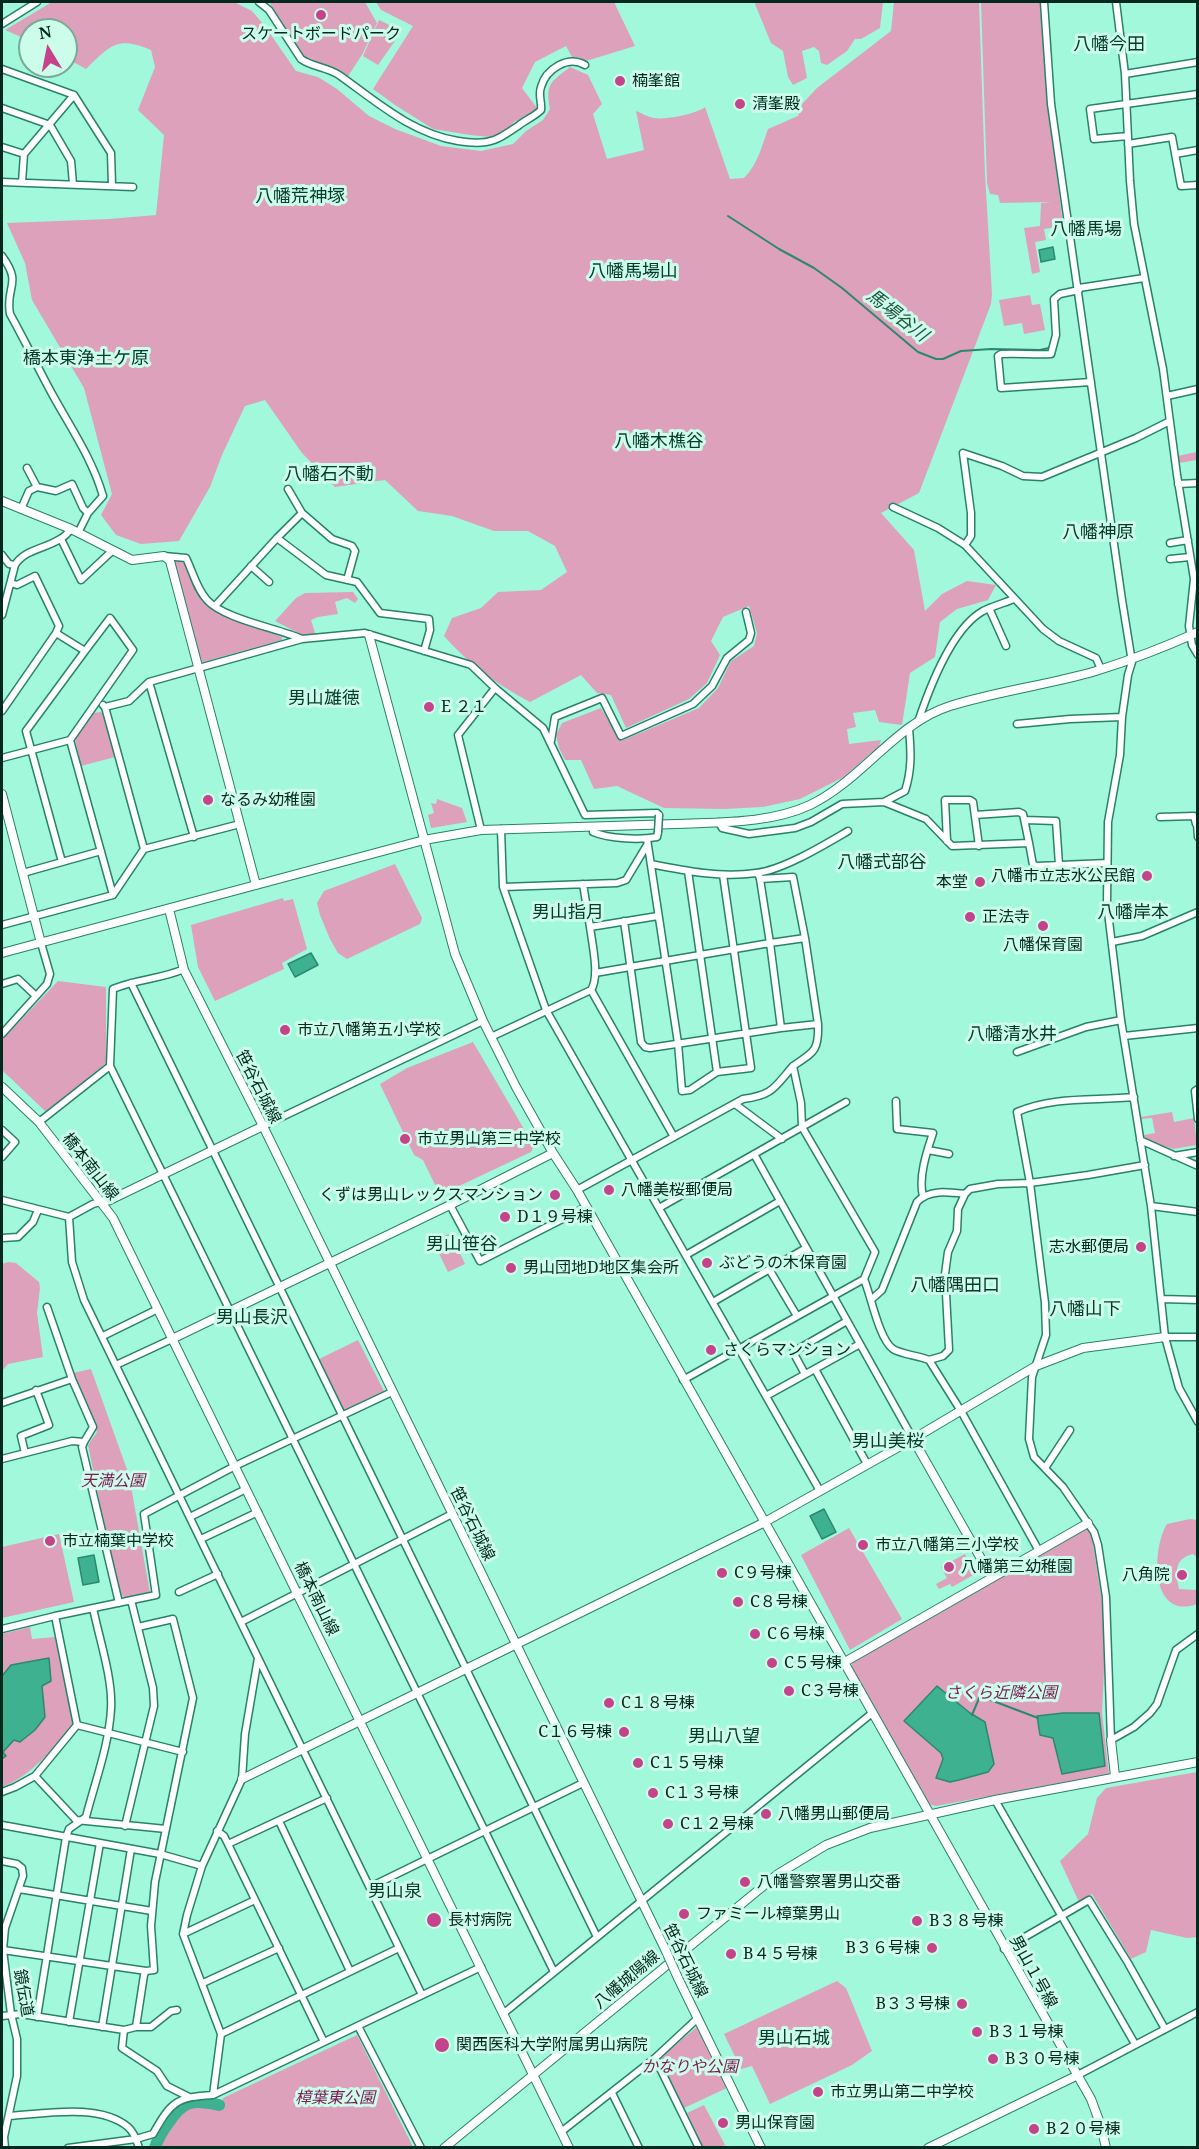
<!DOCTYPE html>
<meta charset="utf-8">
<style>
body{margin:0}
#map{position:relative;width:1199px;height:2149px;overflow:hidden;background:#a2f8db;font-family:"Noto Serif",serif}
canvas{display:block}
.frame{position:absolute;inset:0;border:3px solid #03291f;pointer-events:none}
.north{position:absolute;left:18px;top:18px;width:60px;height:60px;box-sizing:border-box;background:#ccfdeb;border:2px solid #7ca899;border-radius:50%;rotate:350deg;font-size:16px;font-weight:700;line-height:24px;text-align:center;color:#03291f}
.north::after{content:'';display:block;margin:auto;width:21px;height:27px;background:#c5438a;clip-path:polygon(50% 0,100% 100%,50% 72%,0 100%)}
</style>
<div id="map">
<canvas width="1199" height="2149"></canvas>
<div class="frame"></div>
<div class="north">N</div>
</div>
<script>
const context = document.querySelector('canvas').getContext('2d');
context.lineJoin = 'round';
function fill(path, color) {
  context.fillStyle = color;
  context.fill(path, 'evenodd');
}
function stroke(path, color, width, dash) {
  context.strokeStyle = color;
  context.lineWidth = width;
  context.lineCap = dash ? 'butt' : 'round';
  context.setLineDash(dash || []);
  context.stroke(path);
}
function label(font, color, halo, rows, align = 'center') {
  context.font = font + ' "Noto Serif","Noto Sans JP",serif';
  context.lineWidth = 6;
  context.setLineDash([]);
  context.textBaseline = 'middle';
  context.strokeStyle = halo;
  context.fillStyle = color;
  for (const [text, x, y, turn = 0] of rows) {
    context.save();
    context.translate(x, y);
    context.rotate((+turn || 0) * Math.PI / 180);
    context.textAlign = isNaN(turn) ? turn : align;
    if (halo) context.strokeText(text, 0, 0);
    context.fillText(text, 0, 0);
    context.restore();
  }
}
fill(new Path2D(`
 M52,2H234L252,11L264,25L296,71L318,77L337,89L369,116L395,129L441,146L481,151L513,144L526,131L543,120L550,109C545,83 551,82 570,67L588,75L602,104L593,114L607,159L644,150L636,111C641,113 648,117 654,118C665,120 697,114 705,107L730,179L744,178C758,164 761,148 768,129L798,116L802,104L817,88L891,31L894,2H979L985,174L992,294L991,304L919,493L881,513L914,550L925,611L942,594L967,581L996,585L988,600L957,609L940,622L935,657L910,673L902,725L879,722L875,710L853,713L856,727L847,729L849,744L881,740L879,746L844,777L800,799L763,807L724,809L664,808L617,786L594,789L581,760H565L559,748L556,735L562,723L601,708L621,741L699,708L718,688L731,661L754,646L757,633L749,606L723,617L711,641L720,655L707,683L689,699L626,728L611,695L597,693L581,675L530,702C495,683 471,666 444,636L452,618L481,608L498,592L541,590L567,572L555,546L528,531H494L452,516L418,511L385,480L335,487L302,453L265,400L245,406L222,455L210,487L179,541L141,544L116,535L101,515L112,494L84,388L32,300L25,263L7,223L109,219L156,215L164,135L138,110L155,67L151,50C117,36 111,45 86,69L66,58V30H30V41L5,30Z
 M269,2H365L377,23L363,53L347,78L334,69L304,56Z
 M376,2H614L635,46L586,61L578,57H572L566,46L535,62L522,88L537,108L534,112L514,122L508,129L490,137L470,135L433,129L395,105L373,89L413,26L381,10Z
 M757,2H883L880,28L861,39H855L847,51L827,65L821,63L819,51L814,47L802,51L807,78L793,85L788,77L783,51L771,43L755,4Z
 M981,2H1040L1046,84L1063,226L1044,229L1046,240L1035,242L1040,272L1032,274L1024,228L1040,226L1041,203L1051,202L1000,203L998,195L990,194L987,183Z
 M379,20L402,31L378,65L363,56Z
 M1030,295L1032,305L1040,304L1045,330L1024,334L1022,323L1004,326L999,300Z
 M1197,452V460L1179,463L1177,456Z
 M173,560L181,561L184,563L202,601L225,616L282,637V640L203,662L199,660Z
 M353,592L358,599L355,603L347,598L335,602L338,614L318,617L311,620L316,636H304L275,621L296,598L305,593Z
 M101,712L103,715L115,757L81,766L75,738L93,713Z
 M437,799L462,808L467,822L431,828L428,815L434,813L431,803L436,804Z
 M395,864L422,918L420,924L347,959L338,953L330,939L320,915L317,903L324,891Z
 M283,898L284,901L293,899L307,949L282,963L284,969L215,1001L198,967L191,925Z
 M58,981L106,987V1063L47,1113L2,1070V1040Z
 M473,1042L534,1146L531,1152L440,1195L423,1160L414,1155L380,1084L407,1068Z
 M1172,1112L1174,1122L1194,1118L1197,1145L1173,1149L1145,1139L1144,1135L1155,1133L1152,1118L1141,1119V1117Z
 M451,1233L465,1264L448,1272L433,1241Z
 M8,1262L16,1263L39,1282L40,1288L37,1313L43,1357L8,1364L2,1371V1264Z
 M358,1340L384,1391L344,1410L319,1359Z
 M91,1369L129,1475L150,1593L126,1598L118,1593L88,1445L97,1432L73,1373Z
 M1190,1519L1197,1520V1557L1193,1554C1173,1559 1176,1573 1179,1589L1197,1590V1604C1151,1621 1151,1550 1167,1524Z
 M849,1528L902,1619L850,1650L801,1555Z
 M1085,1528L1091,1531L1106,1628L1102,1713L1109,1774L936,1806L928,1804L851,1668L853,1662Z
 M59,1534L74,1602L2,1618V1547Z
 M965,1554L975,1574L952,1587L950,1584L939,1589L936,1584L947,1578L941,1567Z
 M30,1627L32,1639L55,1637L73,1725C51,1750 33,1775 2,1787V1634Z
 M1197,1772V1937L1187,1938L1151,1930L1146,1952L1131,1959L1092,1894L1079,1902L1060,1861L1088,1834L1097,1798L1106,1788Z
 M837,1981L846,1988L872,2051L852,2065L770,2104L752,2066L741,2069L724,2034Z
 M697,2027L727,2088L684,2108L658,2059Z
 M357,2035L413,2147H158C160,2140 165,2134 169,2127C185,2101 193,2102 221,2108L223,2098Z
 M704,2105L725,2145L721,2147H703L687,2113Z`), '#dda1bc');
const water = new Path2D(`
 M1053,247L1055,259L1041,262L1039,250Z
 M311,953L318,965L295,977L288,964Z
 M824,1509L836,1532L822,1539L810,1516Z
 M94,1555L99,1582L83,1585L78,1558Z
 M49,1658L51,1681L42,1686L45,1717L35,1730L20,1742L14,1740L3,1752L6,1756L2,1759V1676L11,1665Z
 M937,1686L970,1713L985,1722L994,1764L988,1772L959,1780L950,1782L936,1778L943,1759L941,1753L904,1721Z
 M1063,1713H1099L1105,1766L1062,1774L1053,1738L1040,1735L1037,1716Z`);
fill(water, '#3eb190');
stroke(water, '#2c886e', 1.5);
stroke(new Path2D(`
 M728,216L779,249L814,268L842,288L918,352L936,359H943L961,351L991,349L1040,350L1049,348L1052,340
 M972,1715L980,1696L1038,1718`), '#2c886e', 2);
stroke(new Path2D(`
 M155,2148C158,2137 163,2130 169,2122C183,2100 194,2099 219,2105`), '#3eb190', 12);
const minor = new Path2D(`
 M259,2L269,10L301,59C312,67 327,67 339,75C377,102 411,133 458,141C470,143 483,144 494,140C503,137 510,131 518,126C525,120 534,117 541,110C542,102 538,95 541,87C546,69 568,55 585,65
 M1044,2L1051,104L1122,600L1132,662L1128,675L1122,717L1120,755L1108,822L1107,904L1121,1020L1151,1206L1165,1337L1179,1388L1198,1422
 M1116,2L1125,74L1130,181L1134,224L1163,369L1177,475L1194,579L1189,626L1192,645L1198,655
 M2,24L37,2
 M2,69L74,95L111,153L112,185
 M1125,74L1198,62
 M2,108L50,125L71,161L73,184
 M1128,136L1094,139L1090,109L1198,94
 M1128,144L1172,137L1181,186L1198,185
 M2,147L24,154L22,182
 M24,154L74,95
 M1175,154L1198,150
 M2,182L133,187
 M1070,232L1108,227
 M2,256C23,285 5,285 10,314C24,339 37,366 51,392C70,427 92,458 103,496L88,513L78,533
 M1079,288L1144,278
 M1079,290L1060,294L1054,299L1056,335L1051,354C1034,355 1018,353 1001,354L998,356L1001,388L1091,382
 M1167,396L1198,389
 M27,468L37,487
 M1178,484L1198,483
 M288,489L302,513L332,539L352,546L355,551L347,580
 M893,507L938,528L965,545L1043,629L1059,641L1096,658L1101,669
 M21,509L29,491L37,487L56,491L72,484L83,508L88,513
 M277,538L326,575L357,582L380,613L429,619L430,630L424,651
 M61,539L81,580L112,551
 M1170,543L1188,540
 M965,545L971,536V513L963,453L1002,466L1023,476L1042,477L1136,438L1170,421
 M2,555L9,564L15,565
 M164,556L186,558C193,572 196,588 207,600C224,619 277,628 302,639
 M1170,559L1190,557
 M251,566L269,582
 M11,583L17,585L35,576L59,626L56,633
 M215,606L277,538L302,513
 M989,608L1006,646
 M2,615L15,565C25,549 45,549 60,539C64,537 68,533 71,529
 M149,682L194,837
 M103,705L105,707L144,849
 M105,707L129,701L149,682L302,639L365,633L471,665L495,688L543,728L585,815L657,813L659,815
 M2,711L56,633L85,651L110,618L133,650L70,740L2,758
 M918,722C929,689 951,629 983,611C993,606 1004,603 1014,599
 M1017,724L1070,719L1122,717
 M70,740L113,895
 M551,741L555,717L602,698L621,736L693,704L712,686L727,658L749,640L751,633L746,612
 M884,802L905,791C912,770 911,751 909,729
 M975,815L1019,812L1023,814L1029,843
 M1160,817L1194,816L1196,824
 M1025,820L1056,821L1059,865
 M719,822L722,828L749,834L795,828L811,822L842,804L884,802L926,819L952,846L1029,843L1033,865L1037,866L1107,863
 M1197,824L1198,837
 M593,827V832C609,839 640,840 657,837L658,832
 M501,829L503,887L546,1010L820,1491
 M481,830L458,735L495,688
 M647,839L678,1043L682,1091L690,1090L717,1072L751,1068L723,875
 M947,841L945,800H970L973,802L979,846
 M62,862L26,731L85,651
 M651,864C686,871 721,878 756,873C783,870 824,845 848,831
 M688,871L717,1072
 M23,873L101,851
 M583,884L590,927
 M503,887L617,883L626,880L647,845
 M624,921L641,1042L645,1047L650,1048L781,1028L770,943L805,938L793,877L760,879L758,873
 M2,925L113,895L144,849L240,824
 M1112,942L1142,936L1198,912
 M184,969C162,979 136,979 113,989L110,1066L554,1972
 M595,973L770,943L760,879
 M131,983L597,1937
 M2,984L18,979L36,996
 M591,990L674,1137
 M781,1028L818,1024L805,938
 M2,1034L47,984L50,974L41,943
 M1124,1036L1198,1028
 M491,1037L591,990C600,977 592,943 590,927L658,916
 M1017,1052L1086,1027L1121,1020
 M793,1066C814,1052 819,1051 818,1024
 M1198,1089L1195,1091L1198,1119
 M1134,1097C1094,1101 1054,1096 1017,1112L1030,1183L1045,1303L1046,1335L1032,1377L1029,1439L1034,1457L1063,1487L1094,1532L1098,1545L1106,1597L1111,1740L1134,1727L1150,1713L1157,1704L1176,1650L1198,1634
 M896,1101L897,1129L933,1133C927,1151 918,1177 923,1196
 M735,1104L782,1139
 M39,1122L110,1066
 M263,1126L483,1021
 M2,1130L15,1142L2,1157
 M1140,1140L1198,1166
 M928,1150L949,1154
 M754,1154L913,1439
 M1174,1156L1198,1152
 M577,1190L743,1099C773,1095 774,1088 793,1066L801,1103L802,1127L875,1252L864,1279L683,1380
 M2,1200L69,1217L93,1204L101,1202
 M450,1205L480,1261L586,1207
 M1151,1206L1198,1212
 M659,1208L846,1102
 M69,1217L72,1262L84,1300L422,1995
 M2,1238L18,1237L33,1222L38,1210
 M686,1255L780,1201
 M769,1269L797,1316
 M864,1279C871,1296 879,1339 893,1349C900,1354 920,1356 929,1360L961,1411L1039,1551
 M872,1299L882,1290L917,1202C929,1189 949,1192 965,1194L970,1189L998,1184L1030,1183L1088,1175L1145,1165
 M1162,1299L1198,1300
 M713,1302L806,1248
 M47,1307L72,1379
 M103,1336L158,1309
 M1165,1337H1198
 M929,1360L943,1356L949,1350L945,1274L948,1252L957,1231L958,1209L965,1194
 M116,1365L172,1339
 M815,1369L867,1464
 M805,1374L793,1352L847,1321
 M766,1396L860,1344
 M2,1403L72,1379L93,1427L84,1442L72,1441L2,1459
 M84,1442L82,1447L119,1603
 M25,1453L21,1436L49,1425L36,1390
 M1045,1468L1070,1430
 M190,1517L246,1489
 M201,1539L258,1512
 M179,1592L218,1574
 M55,1616L156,1595L144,1514L235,1466L392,1392
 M241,1622L452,1514
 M2,1629L55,1616L77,1725L35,1776L15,1787L2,1792
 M77,1725L183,1752
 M35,1776L76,1820L166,1829
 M995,1800L1135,2044
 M279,1821L350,1971
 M2,1825L160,1854L202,1866
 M125,1826L154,1706L153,1688L131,1600
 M217,1831L224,1836L228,1844L324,2042
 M228,1844L327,1798
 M2,1861L17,1864L22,1868L23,1876L5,1928L3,1950L11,2014L17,2039V2076L4,2137L5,2148
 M370,1887L583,1783
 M19,1889L152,1911
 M183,1934L255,1900
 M1004,1949L1089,1900L1128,1963L1165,2029
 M3,1950L146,1971
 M203,1983L279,1948
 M504,2013L871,1714
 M2,2016L21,2014L124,2030L136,2027L144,1975L146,1971L154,1970L151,1926L155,1882L193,1698L173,1619L138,1627
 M37,2017L66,1837L69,1829L86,1817C95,1782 109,1745 111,1709C113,1679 99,1638 93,1608
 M69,2022L100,1843
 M358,2026L421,2148
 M102,2027L131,1849
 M136,2027H151L171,2011L177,2010
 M124,2030L122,2048L157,2071L167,2086L189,2097
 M221,2034L399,1948
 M655,2058L699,2148
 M1076,2076L1198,2012
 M612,2093L639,2148
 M213,2095L221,2034L183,1934L187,1915L202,1866L242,1779L245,1734L258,1658
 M9,2116C44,2114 99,2103 128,2127C134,2132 137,2141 139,2148
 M561,2132L655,2058L698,2018
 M68,2148L136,2139L153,2134C171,2102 176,2097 213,2095L481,1967`);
const tertiary = new Path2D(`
 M2,501L71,529L132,560L164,556L170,561L256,885
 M369,635L455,954L483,1021L516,1087L553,1153L577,1190L1091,2099L1101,2126L1106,2148
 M2,794L41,943
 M169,909L184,970L263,1126L665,1949
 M2,953L424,840L481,830C546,828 611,826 676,824C720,822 769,824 810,805C862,780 896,723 950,706C998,691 1048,685 1096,671C1131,660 1165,647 1198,632
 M2,1087L39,1122L113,1218L569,2148
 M101,1202L110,1200L263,1126
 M172,1339L450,1205L553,1153
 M913,1439L992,1578
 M843,1663L1088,1523
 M1111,1740L1115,1776
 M242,1779L763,1523L913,1439L1036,1366L1083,1348L1165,1337
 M678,1978L761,2148
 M444,2148L778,1874L826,1845L870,1828L995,1800L1198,1762
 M928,2148L1076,2076`);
stroke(minor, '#288269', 9);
stroke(tertiary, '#288269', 10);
stroke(minor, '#fff', 6);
stroke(tertiary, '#fff', 8);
const minorBridge = new Path2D(`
 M658,832L659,815`);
const tertiaryBridge = new Path2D(`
 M665,1949L678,1978`);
stroke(minorBridge, '#288269', 9, []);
stroke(tertiaryBridge, '#288269', 10, []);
stroke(minorBridge, '#fff', 6);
stroke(tertiaryBridge, '#fff', 8);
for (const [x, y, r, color] of [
 [321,15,6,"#c5438a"],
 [620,81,6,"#c5438a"],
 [740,104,6,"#c5438a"],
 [429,707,6,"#c5438a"],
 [208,800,6,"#c5438a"],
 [1147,876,6,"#c5438a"],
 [980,882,6,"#c5438a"],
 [970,917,6,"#c5438a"],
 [1043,926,6,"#c5438a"],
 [285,1030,6,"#c5438a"],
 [405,1139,6,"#c5438a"],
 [609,1190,6,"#c5438a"],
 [555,1195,6,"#c5438a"],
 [505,1217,6,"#c5438a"],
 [1141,1247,6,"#c5438a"],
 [707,1263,6,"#c5438a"],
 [511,1268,6,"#c5438a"],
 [711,1350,6,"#c5438a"],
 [50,1541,6,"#c5438a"],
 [863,1545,6,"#c5438a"],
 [949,1567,6,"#c5438a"],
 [722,1573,6,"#c5438a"],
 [1182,1575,6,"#c5438a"],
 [738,1602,6,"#c5438a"],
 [755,1634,6,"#c5438a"],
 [772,1663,6,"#c5438a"],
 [789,1691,6,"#c5438a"],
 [609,1703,6,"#c5438a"],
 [624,1732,6,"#c5438a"],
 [638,1763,6,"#c5438a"],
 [653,1793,6,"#c5438a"],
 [766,1814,6,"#c5438a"],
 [668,1824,6,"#c5438a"],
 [745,1882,6,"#c5438a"],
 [684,1914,6,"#c5438a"],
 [434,1920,8,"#c5438a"],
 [917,1921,6,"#c5438a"],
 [932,1948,6,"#c5438a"],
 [731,1954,6,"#c5438a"],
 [962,2004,6,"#c5438a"],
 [977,2032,6,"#c5438a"],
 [442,2045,8,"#c5438a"],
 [993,2059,6,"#c5438a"],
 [818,2092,6,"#c5438a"],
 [723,2123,6,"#c5438a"],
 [1034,2129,6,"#c5438a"]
]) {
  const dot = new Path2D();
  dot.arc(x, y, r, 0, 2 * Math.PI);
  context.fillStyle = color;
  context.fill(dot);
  stroke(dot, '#ccfdeb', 2);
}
label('16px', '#03291f', '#ccfdeb', [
 ["スケートボードパーク",321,34,"center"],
 ["楠峯館",632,81],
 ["清峯殿",752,104],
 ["E ２１",441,707],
 ["なるみ幼稚園",220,800],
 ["八幡市立志水公民館",1135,876,"right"],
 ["本堂",968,882,"right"],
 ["正法寺",982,917],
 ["八幡保育園",1043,945,"center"],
 ["市立八幡第五小学校",297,1030],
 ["市立男山第三中学校",417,1139],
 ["八幡美桜郵便局",621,1190],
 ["くずは男山レックスマンション",543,1195,"right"],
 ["D１９号棟",517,1217],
 ["志水郵便局",1129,1247,"right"],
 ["ぶどうの木保育園",719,1263],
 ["男山団地D地区集会所",523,1268],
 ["さくらマンション",723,1350],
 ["市立楠葉中学校",62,1541],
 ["市立八幡第三小学校",875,1545],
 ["八幡第三幼稚園",961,1567],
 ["C９号棟",734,1573],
 ["八角院",1170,1575,"right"],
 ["C８号棟",750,1602],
 ["C６号棟",767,1634],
 ["C５号棟",784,1663],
 ["C３号棟",801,1691],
 ["C１８号棟",621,1703],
 ["C１６号棟",612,1732,"right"],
 ["C１５号棟",650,1763],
 ["C１３号棟",665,1793],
 ["八幡男山郵便局",778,1814],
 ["C１２号棟",680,1824],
 ["八幡警察署男山交番",757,1882],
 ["ファミール樟葉男山",696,1914],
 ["長村病院",448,1920],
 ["B３８号棟",929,1921],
 ["B３６号棟",920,1948,"right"],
 ["B４５号棟",743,1954],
 ["B３３号棟",950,2004,"right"],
 ["B３１号棟",989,2032],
 ["関西医科大学附属男山病院",456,2045],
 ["B３０号棟",1005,2059],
 ["市立男山第二中学校",830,2092],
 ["男山保育園",735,2123],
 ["B２０号棟",1046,2129]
], 'left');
label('16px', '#03291f', '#ccfdeb', [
 ["笹谷石城線",258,1087,63],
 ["橋本南山線",90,1167,52],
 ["笹谷石城線",472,1524,64],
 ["橋本南山線",316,1599,64],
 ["笹谷石城線",685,1961,64],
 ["男山１号線",1033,1972,61],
 ["八幡城陽線",627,1980,-40],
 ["鏡伝道",23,1993,80]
]);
label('italic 16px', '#7e1a53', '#ccfdeb', [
 ["天満公園",113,1481],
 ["さくら近隣公園",1001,1693],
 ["かなりや公園",690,2067],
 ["樟葉東公園",335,2098]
]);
label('18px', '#07392c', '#ccfdeb', [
 ["八幡今田",1109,45],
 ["八幡荒神塚",300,197],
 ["八幡馬場",1086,230],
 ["八幡馬場山",633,272],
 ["橋本東浄土ケ原",86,359],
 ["八幡木樵谷",659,442],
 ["八幡石不動",329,475],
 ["八幡神原",1098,533],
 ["男山雄徳",324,699],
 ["八幡式部谷",882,863],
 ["男山指月",568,913],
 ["八幡岸本",1133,913],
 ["八幡清水井",1012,1035],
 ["男山笹谷",462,1245],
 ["八幡隅田口",955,1286],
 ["八幡山下",1085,1310],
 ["男山長沢",252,1318],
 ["男山美桜",888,1442],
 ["男山八望",724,1737],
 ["男山泉",395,1892],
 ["男山石城",794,2039]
]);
label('italic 18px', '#245344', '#ccfdeb', [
 ["馬場谷川",897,316,38]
]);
</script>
